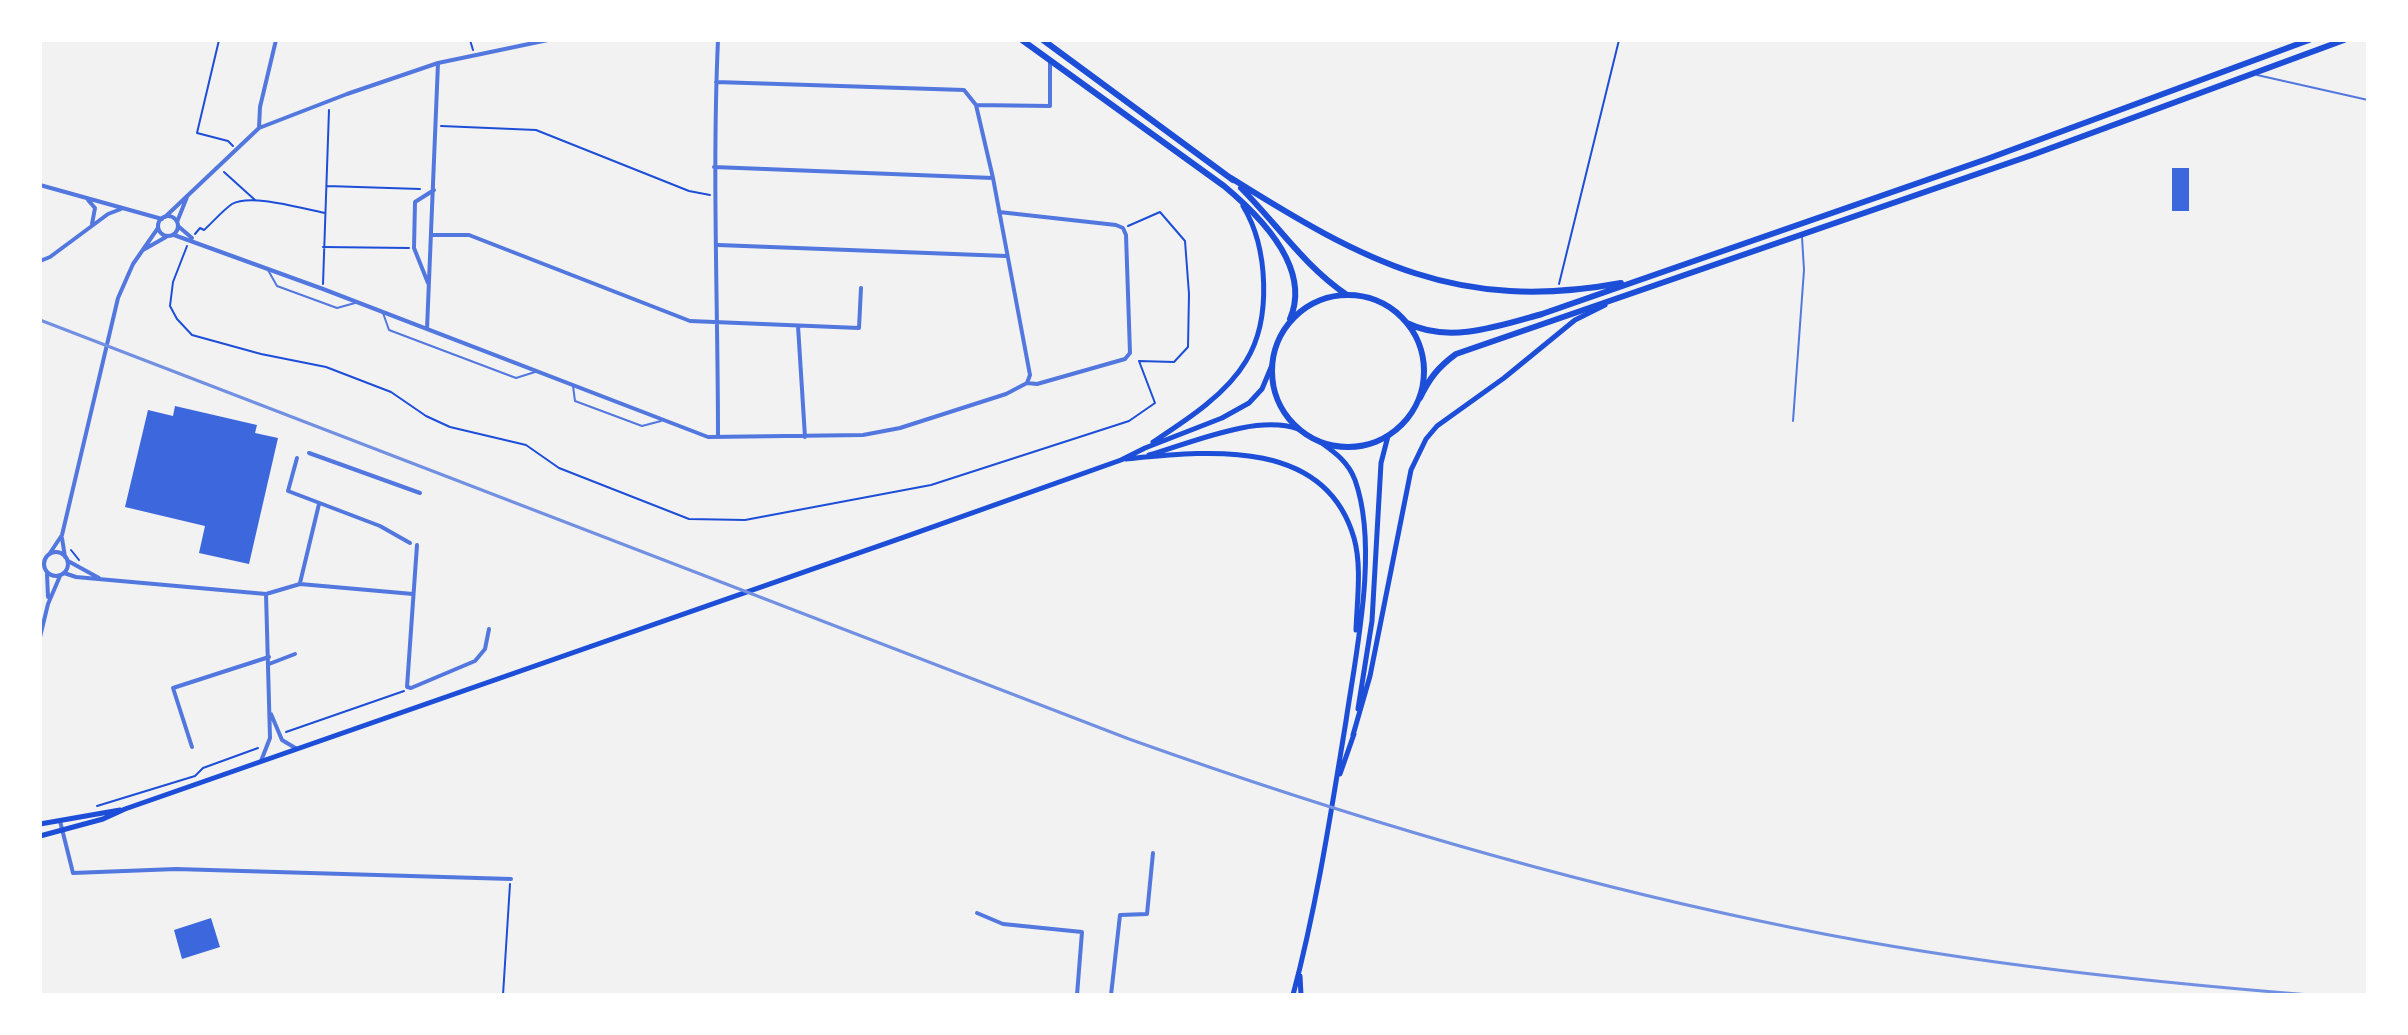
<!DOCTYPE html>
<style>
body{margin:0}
#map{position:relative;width:2408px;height:1035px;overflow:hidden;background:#f2f2f2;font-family:Merriweather,serif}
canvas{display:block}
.frame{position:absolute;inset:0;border:42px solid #fff;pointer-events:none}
</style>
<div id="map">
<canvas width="2408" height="1035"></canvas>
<div class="frame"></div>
</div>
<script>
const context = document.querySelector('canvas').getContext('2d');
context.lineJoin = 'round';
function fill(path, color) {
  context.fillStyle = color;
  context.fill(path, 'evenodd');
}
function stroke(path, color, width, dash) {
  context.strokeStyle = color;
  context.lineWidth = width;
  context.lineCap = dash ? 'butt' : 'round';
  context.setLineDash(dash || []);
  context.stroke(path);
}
fill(new Path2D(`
 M2172,168H2189V211H2172Z
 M175,406L257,425L255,433L278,438L249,564L199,553L205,526L125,507L148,410L173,416Z
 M211,918L220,947L182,959L174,930Z`), '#3d67dc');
stroke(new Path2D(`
 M219,40L197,133L228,141L233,146
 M470,40L473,50
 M441,126L536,130L689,191L710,195
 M224,172L255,200
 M327,186L420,189
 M195,234L200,228L204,230C213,222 222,211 232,204C251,193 303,209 325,213
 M187,246L173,282L170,306L177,319L192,335L261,354L326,367L391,392L426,416L450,427L526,445L559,468L689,519L745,520L931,485L1129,421L1155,403L1139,361L1174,362L1188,347L1189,294L1185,241L1160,212L1128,226
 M323,247L409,248
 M323,284L329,110
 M1559,284L1619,40
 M71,550L79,560
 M286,732L404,691
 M97,806L195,776L203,768L258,748
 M503,995L510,884`), '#1d4ed8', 2);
stroke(new Path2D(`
 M2257,75L2368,100
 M268,270L277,286L337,308L355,303
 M383,313L389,330L516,378L535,372
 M573,386L575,401L642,426L661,421
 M1793,421L1804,270L1802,237`), '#5277de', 2);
stroke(new Path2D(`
 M716,82L964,90L976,105L1050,106V60
 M259,128L260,107L276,40
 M714,167L993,178
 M40,185L162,219
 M88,200L95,208L92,224
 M999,212L1116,225L1123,228L1126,235L1130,353L1125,359L1037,384L1027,383
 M158 226a10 10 0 1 1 20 0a10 10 0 1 1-20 0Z
 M165,217L259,128L347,94L438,63L548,40
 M177,222L187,197
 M178,226L192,238
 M174,235L323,289L708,437L863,435L900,428L1006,394L1027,383L1030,375L993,178L976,105
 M432,235H469L690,321L859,328L861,288
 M718,245L1006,256
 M143,250L166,237
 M40,261L50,257L108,214L121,209
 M428,283L414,248L415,202L434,190
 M798,326L805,437
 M427,329L438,63
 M718,437C718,305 712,172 718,40
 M309,453L420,493
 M297,458L288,491L380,526L410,543
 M62,538L65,557
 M417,545L407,687L411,688L475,661L485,649L489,629
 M44 564a12 12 0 1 1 24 0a12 12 0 1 1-24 0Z
 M50,553L62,535L118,298L133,264L158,228
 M68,561L99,578
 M64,573L76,577L266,594L300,584L413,594
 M47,574L48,597
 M300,583L319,504
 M40,637L48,604L60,576
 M269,664L295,654
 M271,714L282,740L297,749
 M192,747L173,688L269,657
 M261,761L270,738L266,594
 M60,821L73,873L176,869L511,879
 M977,913L1003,924L1082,932L1077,995
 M1111,995L1120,915L1147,914L1153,853`), '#5277de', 4);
stroke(new Path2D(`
 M1153,442C1185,421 1226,395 1246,361C1272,319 1268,247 1243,206
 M1149,455C1191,443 1257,414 1298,429
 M1126,459C1208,451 1325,437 1354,538C1362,566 1357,601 1356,630
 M1358,709L1372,621L1381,463L1388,436
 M1353,735L1370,676L1411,470L1426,439L1437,426L1504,378L1575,320L1605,305
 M1340,774L1354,734
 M40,824L120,810
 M40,836L103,819L125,809C457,692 790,579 1121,460L1145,448L1222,418L1249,403L1262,389L1272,365
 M1300,976L1301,995
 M1293,995C1317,905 1331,812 1346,721C1356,652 1379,547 1355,480C1348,461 1334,452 1319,441`), '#1d4ed8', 5);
stroke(new Path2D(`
 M1022,40L1224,186C1260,216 1312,268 1290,319
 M1043,40L1233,180
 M1231,178C1365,262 1458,313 1621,283
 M1241,188C1277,224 1304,266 1347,295
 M1272 371a76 76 0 1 1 152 0a76 76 0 1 1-152 0Z
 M1407,323C1449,344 1499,326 1542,314L1987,159L2309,40
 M1420,398C1429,379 1438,367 1456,354L2032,155L2344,40`), '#1d4ed8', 6);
stroke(new Path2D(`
 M40,320L1129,739C1336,813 1545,876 1760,921C1941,960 2125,980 2310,995`), '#7290e2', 3);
</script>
